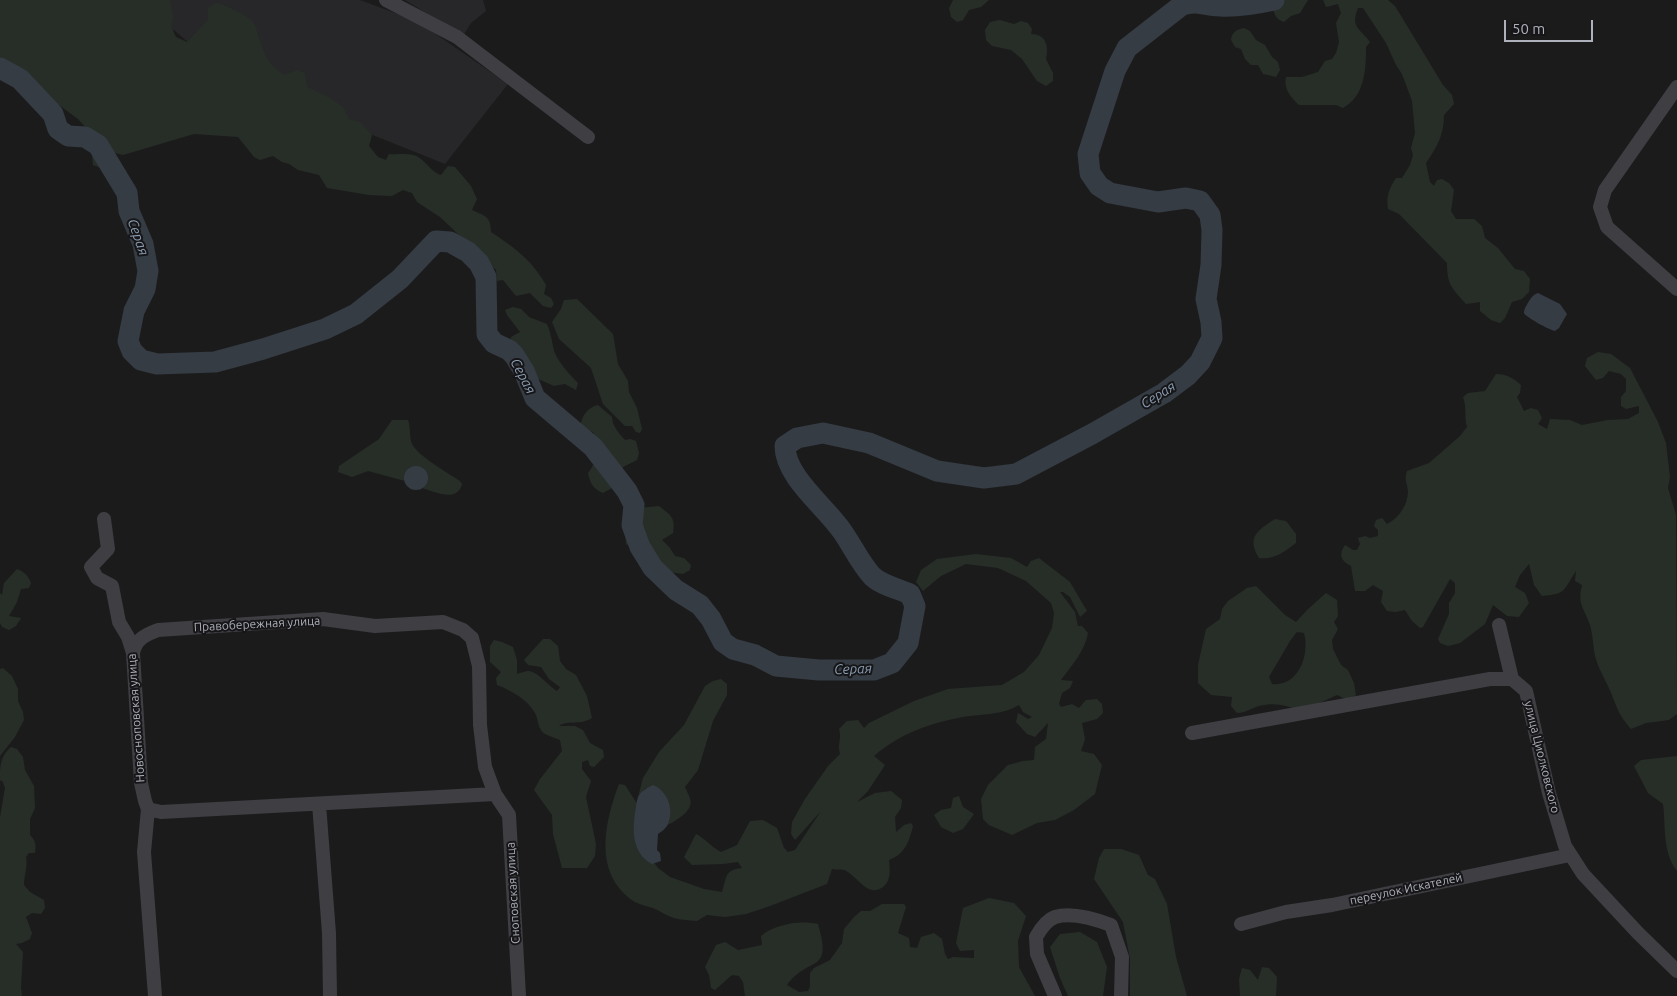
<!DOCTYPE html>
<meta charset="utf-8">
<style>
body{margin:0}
#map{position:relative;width:1677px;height:996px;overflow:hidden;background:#1b1b1c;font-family:Ubuntu,sans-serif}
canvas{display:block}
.scale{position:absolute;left:1504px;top:20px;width:89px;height:22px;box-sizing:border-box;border:2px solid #aeb1bb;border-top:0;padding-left:6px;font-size:15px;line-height:18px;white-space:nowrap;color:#aeb1bb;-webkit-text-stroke:4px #161517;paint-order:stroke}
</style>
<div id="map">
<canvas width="1677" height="996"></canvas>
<div class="scale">50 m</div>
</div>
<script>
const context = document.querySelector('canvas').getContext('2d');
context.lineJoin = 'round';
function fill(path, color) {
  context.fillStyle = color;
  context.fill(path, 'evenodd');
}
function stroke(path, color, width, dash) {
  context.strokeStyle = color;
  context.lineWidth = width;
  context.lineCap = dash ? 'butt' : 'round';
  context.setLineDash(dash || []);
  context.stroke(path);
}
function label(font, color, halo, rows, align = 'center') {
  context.font = font + ' Ubuntu,sans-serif';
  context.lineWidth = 4;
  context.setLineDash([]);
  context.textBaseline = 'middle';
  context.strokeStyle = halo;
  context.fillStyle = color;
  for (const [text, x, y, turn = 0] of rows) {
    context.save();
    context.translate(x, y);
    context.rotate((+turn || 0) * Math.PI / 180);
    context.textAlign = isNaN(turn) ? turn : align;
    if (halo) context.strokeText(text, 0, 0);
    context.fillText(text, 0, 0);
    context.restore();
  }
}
fill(new Path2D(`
 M157,0H360L417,21L508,84L445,164L350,126L189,43L149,9Z
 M405,0H483L486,11L471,23L463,36Z`), '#272729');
fill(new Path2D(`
 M0,0H170L173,18L171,26L176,37L187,42L208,20V8L216,3C226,5 248,15 254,24C256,26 257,32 258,35C265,55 266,64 285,75L297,70L305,73L307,87L330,98L343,107L349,119L360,122L372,135L369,146L378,157L386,160L389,154C397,155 405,153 413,155C424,157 429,171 441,175L448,166L455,167L471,186L477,199L472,210C485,216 491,216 491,232C516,249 531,259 546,285L544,294L551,298L554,304L551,308L543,306L530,293L516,296L503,280L497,281L496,270L440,217L417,202L412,193L403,190L392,196L369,195L327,188L319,175L298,170L289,164L282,162L273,156L260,160L254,157L238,137L194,134L123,155L115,153L113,166L104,169L93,165L92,156L97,140L78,119L33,86L22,72L7,66L0,60Z
 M953,0H989L981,7L969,10L963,20L957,22L951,17L949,8Z
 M1281,0H1308L1300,13L1291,16L1284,22C1277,20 1274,15 1273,8L1278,6Z
 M1323,0H1388L1395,6L1443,85L1452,95L1454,104L1444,115C1444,135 1437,147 1426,163L1430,182L1434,186L1437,180L1442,179L1449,183L1454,190L1451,211L1456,219H1474L1482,226L1485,238L1498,248L1515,269L1524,271L1530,279L1529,292L1522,299L1512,302L1505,318L1500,323L1491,320L1480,311V302L1466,304C1452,288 1447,285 1447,263L1399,214L1388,209C1386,197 1389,188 1396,178H1402L1410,165L1413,155L1411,148L1415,133L1412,101L1402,74L1396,65L1386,43L1363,8H1358C1350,28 1360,28 1370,42L1366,47C1366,69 1365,96 1343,108L1336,105H1299C1291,98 1283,88 1286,77H1302L1318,72L1325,61L1332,59L1336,53L1339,42L1336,23L1341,13L1338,4L1326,7Z
 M1000,20L1014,24L1021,21L1028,23L1032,29L1031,34C1046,34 1049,46 1046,59L1053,73V81L1046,86L1037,81L1022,59L1011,50L992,46L986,40L985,30L990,22Z
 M1244,28L1250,31L1256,40L1265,45L1272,57L1278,62L1280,70L1276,77L1263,74L1258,65H1251L1245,59L1241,49L1235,47L1231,40C1232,32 1236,30 1244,28Z
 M577,299L613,334L618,364L628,381L629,392L637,408L642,429L640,433L636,432L632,426H625L603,404L591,368L559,339L552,322L561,309L564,300Z
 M513,307L521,309L529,317L547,324C551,333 552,342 554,351C558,362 570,375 578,383L576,390L565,384L554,386L529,375L523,365L524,356L511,347V337L520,332L507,315L505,310Z
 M1598,352L1611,354L1630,368L1658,422L1666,443L1670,477L1668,488L1676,515L1677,714L1669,720L1646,723L1631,729C1620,716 1618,711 1612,695C1607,682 1599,671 1595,656C1593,646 1593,635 1590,625C1584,607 1577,605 1582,585L1575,581L1576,571C1563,590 1567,594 1542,596L1534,585L1529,564L1520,575L1515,587L1525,593L1529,603L1519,617L1507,616L1493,605L1485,624L1460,643L1448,646L1440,643L1438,639L1449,614V603L1455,593V583L1450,579L1423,627L1420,628L1412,621L1405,610L1396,612L1387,611L1381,602L1383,591L1373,585L1365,591H1355L1351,566C1341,561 1338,555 1345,545L1353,550H1357L1360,544L1358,538L1365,536L1370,538L1378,536V530L1374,526L1376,520L1382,518L1387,524C1399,518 1408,505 1408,491C1407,483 1404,479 1407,471L1429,463L1460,436L1467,427C1464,417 1467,407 1463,397L1468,393L1485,391L1496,374C1507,374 1513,378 1521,385L1520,393L1517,397L1524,411L1531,408L1538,410L1542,418L1538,424L1547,429L1550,419L1570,420L1582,425L1608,420L1628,419L1639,413V406L1626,409L1621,406V397L1626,391V379L1621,374L1609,371L1603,378L1596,380L1585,366L1587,358Z
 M598,405L612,417C612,425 619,434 625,440L630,439L636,441L639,453L637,460L623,467L622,473L620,477L611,476L614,484L612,488L603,493C593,489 590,483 588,473C594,466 598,455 595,446L591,443L590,441L595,439V436L593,432L581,428C580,417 588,407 598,405Z
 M392,420H408C411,427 409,437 412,444C418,456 448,473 460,481L462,484C457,503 436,492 422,488L424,486L407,473L405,481L368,471L352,477L338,472L339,466L379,439Z
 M659,506C670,515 676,517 673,533L662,540L670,548L675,556L684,558L691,565L690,570L683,574L669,572L661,564L646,562L638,551L626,544L625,529L630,525V517L636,514L639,508Z
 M1275,519L1286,521L1296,534V543C1284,552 1274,560 1259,558C1246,537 1258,530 1275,519Z
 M976,554L1011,558L1027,567L1031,561L1039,558L1070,582L1087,611L1080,617L1070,597L1063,592H1060L1075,612L1078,626H1082L1088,633C1085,651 1072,665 1061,680L1073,681L1070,688L1062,693L1059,704L1061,707L1072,704L1079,708L1086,700L1097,699L1102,704L1103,713L1097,719L1082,723L1085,739L1081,751L1094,754L1102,765L1095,794L1074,810L1055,820L1037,823L1012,835L989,825L983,819L981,799L988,785L1008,765L1023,761L1034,760L1035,747L1046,739L1048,723L1035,737L1027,734L1016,722L1018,713L1028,719L1032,717L1023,712L1019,705C1003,715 981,714 963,717C930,723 899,734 874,756L885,765L868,791L857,802L875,793L891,791L902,800L901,808L895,817L896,832L904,825L911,823L913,826C909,842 905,854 889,860C890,869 891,880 884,886C868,900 857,875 844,870C840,869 836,870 832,869L827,884L770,906L746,914L725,917L707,915L697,921C689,920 681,920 674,918C667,916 660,911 653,908C647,906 641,905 635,902C593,875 604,824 619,784L625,785L638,805L641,845L658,868L670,877L704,889L722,892C727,877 724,870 742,868L738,862L723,864L692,865L684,857L696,834C706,839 711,847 721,852L737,845L750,821L763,820L777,828L784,848L788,852L795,850L821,811L795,840L791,834L792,822L805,799L828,766L840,754C837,745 842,738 839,729L847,721L858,720L864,728L869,723L914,701L948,689L1002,685L1024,672L1039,655L1052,628L1054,613L1051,603L1026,581L998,568L966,564L941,576L923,591L916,582L921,570L937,559Z
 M17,569C25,572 28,576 31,583L29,588L21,589L17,602L9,616L21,618L16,626L9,630L2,627L0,623V593L2,595L4,583Z
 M1256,586L1285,615L1296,622L1307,610L1326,593L1337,600L1338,616L1334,622L1338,629L1332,640L1333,649L1341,665L1348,670L1354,683L1356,695C1349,701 1345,699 1337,695L1302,711C1287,706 1276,702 1259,706C1251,708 1246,713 1237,713L1231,706L1232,697L1211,695L1198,683V665L1206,629L1220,619L1222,609L1228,601L1247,588ZM1297,632L1304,633C1310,654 1299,687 1272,684L1269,677L1290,641Z
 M543,639H550L558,646L560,661L566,669L576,675L587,696L592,718C580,726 569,719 559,726H575L583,730L590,743L603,750L604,757L594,767L590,766L588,760L582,762V769L591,781L586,797L596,844L595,856L587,868H562L553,834L552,815L534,790L540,779L562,751L560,740C555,738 549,736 545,734C537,729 539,720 535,713C528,700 511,690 497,685L496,678L501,672L490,662V646L494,640L502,642L513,647L517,660V674C520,673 526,671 529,671C540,673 548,686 557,691L560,687L549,679L541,667L528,665L524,660Z
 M3,668L12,676L18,689V701L23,712L24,720L15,737L0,756V669Z
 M721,679L727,684V695L713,721L698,770L685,787C691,800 695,805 682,816C677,819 673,823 667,825L663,822L646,788L638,797L643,778L659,752L684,725L705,686L713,681Z
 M11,747L17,749L23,757L25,770L34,786L35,808L30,819V835C36,841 36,845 35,853H29L26,857C28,867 24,875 24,885L30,892L44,900L45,908L41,914L32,913L26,917L32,933L30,939L22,943L16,944L23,952L21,987L22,996H0V817L5,788L3,782L0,780C0,766 0,757 11,747Z
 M1677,756V871C1662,852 1666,826 1663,804L1648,793L1634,766L1641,760Z
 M959,796L963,807L974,814L963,829L953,833L941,827L934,815L941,810L951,808L953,798Z
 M1104,849H1121L1139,855L1148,875L1155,879L1167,904L1176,957L1187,996H1130V959L1123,922L1094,879L1099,858Z
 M989,898L1014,903L1026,916L1018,941L1019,967L1035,996H745L743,982L739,976L732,975L715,990L711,988L709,975L705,967L716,945L725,942L738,950L762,945L761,936C775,924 800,920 818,924C833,975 809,955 787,985L799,992L808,991L810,987V973L814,968L830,960L842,943L844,929L854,917L861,911H870L882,904H904L906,907L898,933L909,938L910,947L917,948L921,937L934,933L942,939L945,954L948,959L953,957L974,958V950L960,951L956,943L963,908Z
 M1080,932L1097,942L1107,967L1103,996H1068L1060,978L1050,947L1060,934Z
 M1262,967L1269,968L1277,977L1276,996H1240L1239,979L1242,968L1250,970L1258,980Z`), '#272e28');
fill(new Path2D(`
 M1538,293L1560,304L1567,314L1559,328L1555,331C1551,331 1524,316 1524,313C1524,308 1527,305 1529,301C1532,297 1533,295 1538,293Z
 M404 478a12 12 0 1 1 24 0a12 12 0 1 1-24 0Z
 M653,785C668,791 675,811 667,826C665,829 661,832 658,834L657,850L660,853L661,861L652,864C633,854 632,832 635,813C636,808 636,802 638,797C641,791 647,788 653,785Z`), '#353c44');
stroke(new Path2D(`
 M0,68L20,79L53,114L58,129L68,136L85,137L98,145L127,193L129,211L143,244L148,271L145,289L134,311L128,341L132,351L141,360L157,364L215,362L263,349L325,329L356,314L400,279L436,241L450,242L468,252L479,263L486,277L487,334L494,343L509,350L514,355L524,371L535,398L593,447L627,491L634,505L632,525L640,547L653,568L676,590L700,605L711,619L723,642L733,649L755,655L776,666L819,670H874L892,663L908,643L915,606L910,594C899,589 881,585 872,576C860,563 852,545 842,531C826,507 785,477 785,446L797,438L823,433L869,443L937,471L984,478L1016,474L1092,434L1164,393L1188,375L1200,362L1212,338L1211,322L1206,299L1211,265L1212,230L1210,215L1200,201L1186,198L1158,202L1110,193L1099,186L1090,173L1088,154L1115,71L1127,48L1182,5C1199,0 1203,6 1220,6C1238,7 1256,4 1274,0`), '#353c44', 21);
stroke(new Path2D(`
 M386,0L457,37L588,137
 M1677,87L1605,190L1600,207L1607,227L1677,289
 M104,519L108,549L91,567L97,578L112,586L119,622L128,637L133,653L141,783L145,801L148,809L144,852L155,996
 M1499,625L1512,679
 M133,653C136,639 145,635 158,630L323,619L375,626L443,622L463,630L472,638L479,666L480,725L485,767L495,794L161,812L148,809
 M1192,733L1490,679H1512L1526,691L1549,793L1565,846L1583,874L1638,933L1677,971
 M495,794L509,815L519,996
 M319,804L329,933L330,996
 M1241,924L1286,912L1332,905L1570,855
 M1055,996L1037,954L1036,937C1040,930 1046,920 1055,917C1071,912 1095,919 1111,925L1122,957L1121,996`), '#3e3e43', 14);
label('12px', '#aeb1bb', '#161517', [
 ["Правобережная улица",257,624,-3],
 ["Новосноповская улица",136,718,-94],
 ["улица Циолковского",1542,757,76],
 ["переулок Искателей",1406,889,-12],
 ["Сноповская улица",513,893,-93]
]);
label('italic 14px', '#899cb1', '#161517', [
 ["Серая",138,237,71],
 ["Серая",523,376,62],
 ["Серая",1158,395,-32],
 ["Серая",853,669,-2]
]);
</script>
